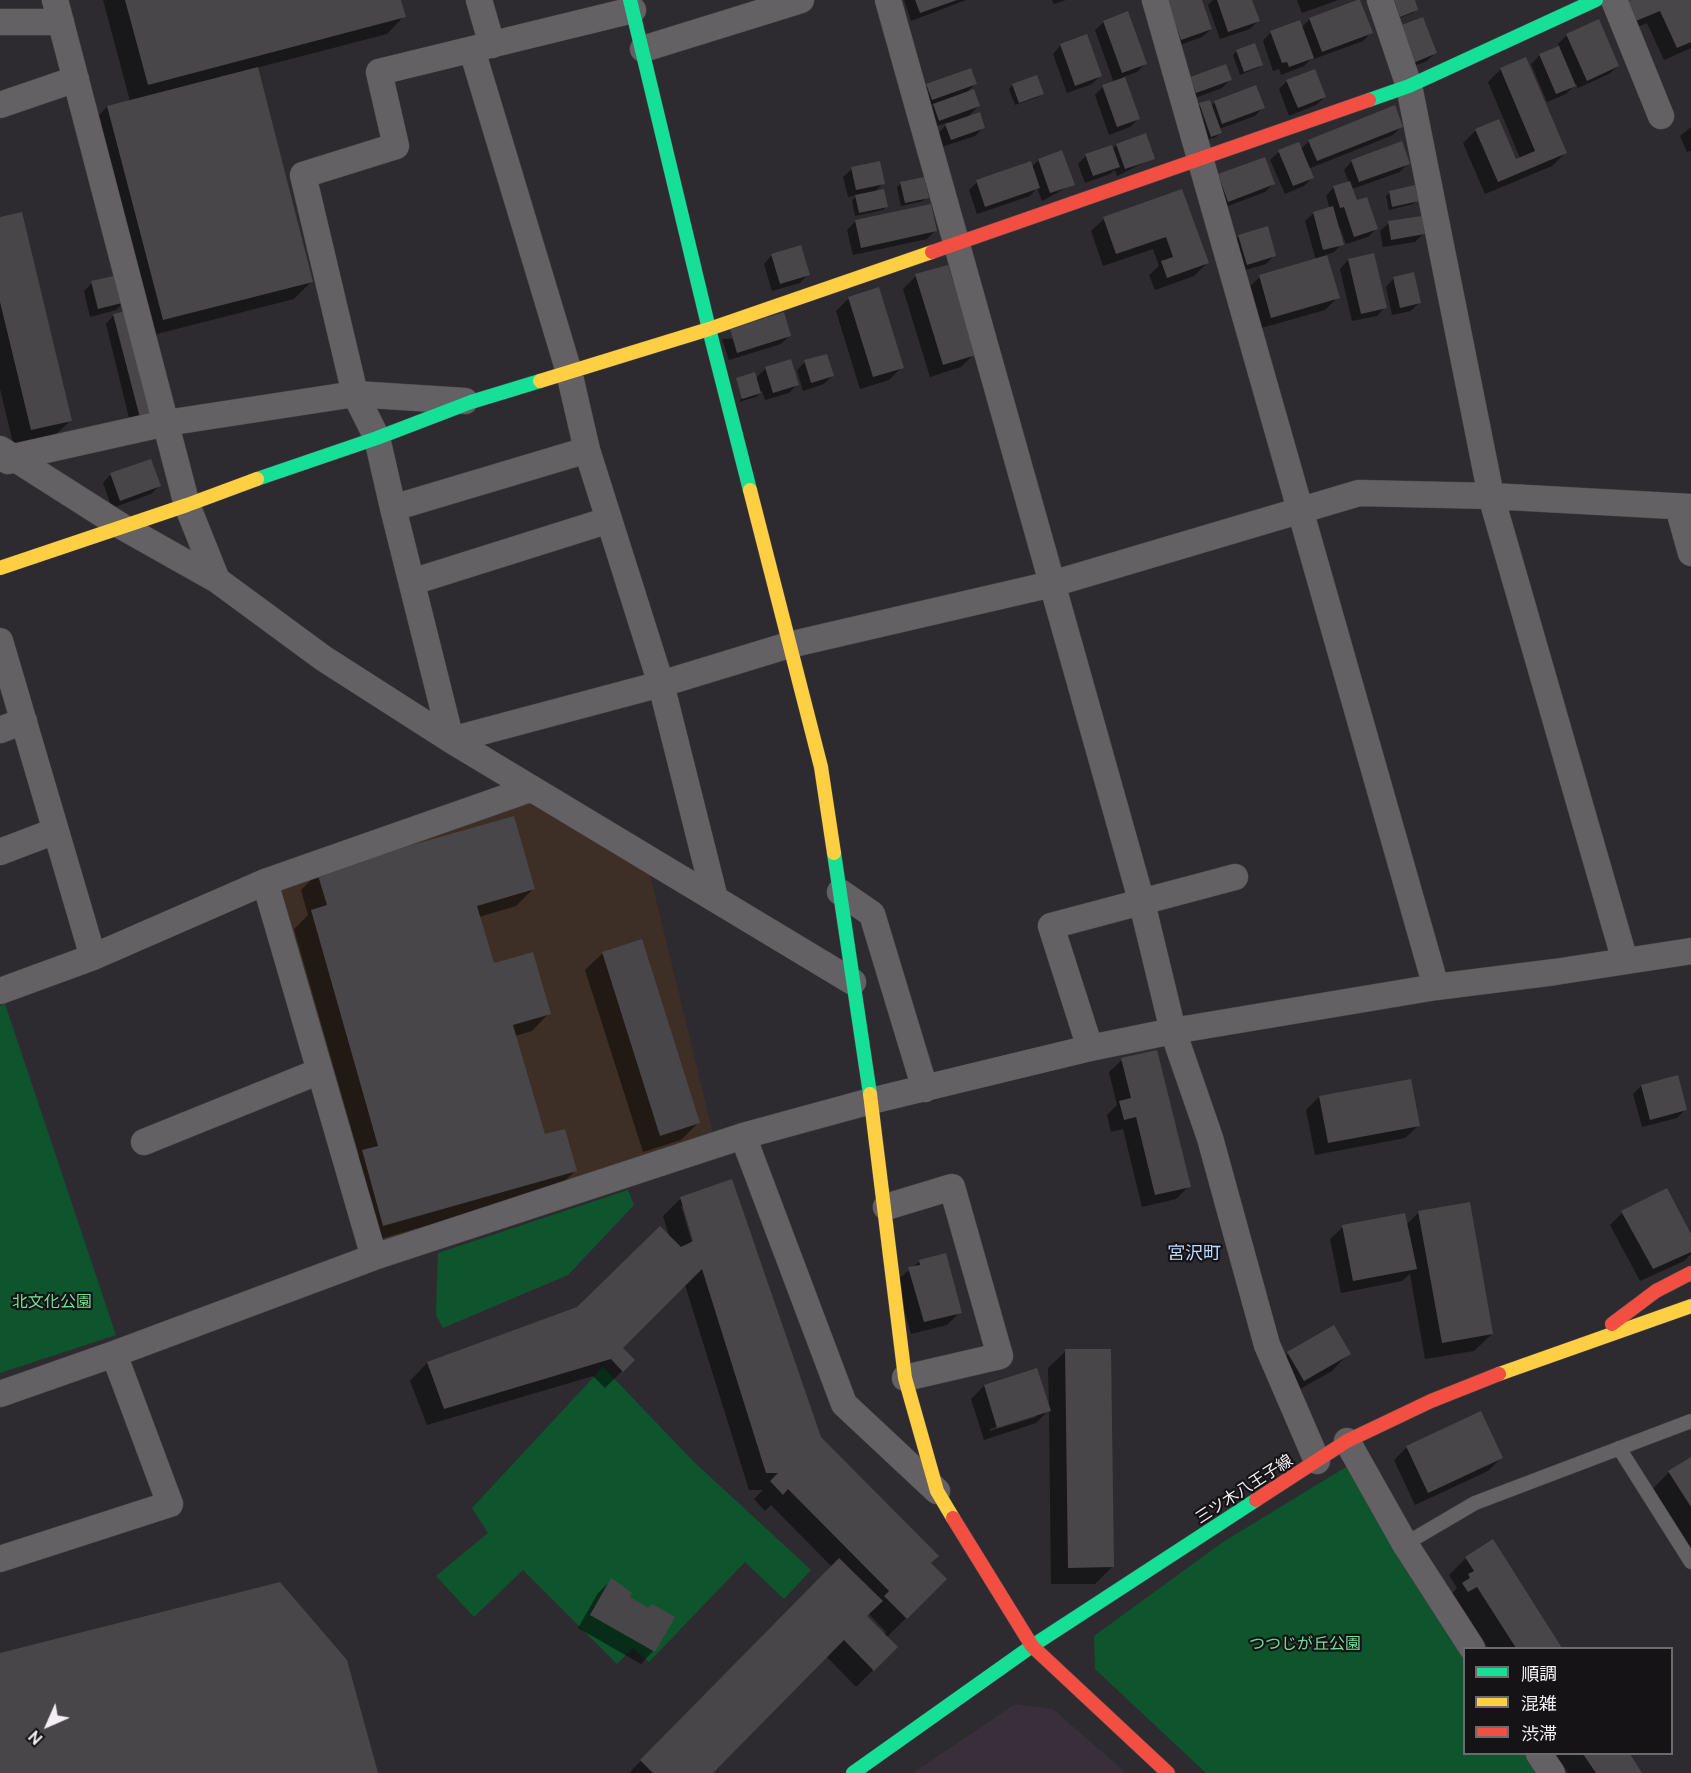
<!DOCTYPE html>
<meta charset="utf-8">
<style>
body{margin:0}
#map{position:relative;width:1691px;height:1773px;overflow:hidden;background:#2e2b30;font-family:Ubuntu,"Noto Sans JP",sans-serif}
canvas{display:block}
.legend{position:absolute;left:1463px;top:1647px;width:210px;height:108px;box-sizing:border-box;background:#161317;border:2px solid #6e6b6f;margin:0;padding:8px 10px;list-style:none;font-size:18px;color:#f3eff4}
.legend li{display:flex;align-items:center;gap:12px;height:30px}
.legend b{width:30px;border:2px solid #6e6b6f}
.north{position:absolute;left:18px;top:1695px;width:60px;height:60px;-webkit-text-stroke:4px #161317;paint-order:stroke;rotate:225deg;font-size:16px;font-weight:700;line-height:24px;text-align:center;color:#f3eff4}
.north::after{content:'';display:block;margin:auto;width:21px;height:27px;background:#f3eff4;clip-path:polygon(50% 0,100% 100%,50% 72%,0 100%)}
</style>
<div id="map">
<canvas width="1691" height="1773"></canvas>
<ul class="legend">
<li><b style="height:8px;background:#16e098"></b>順調</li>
<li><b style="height:8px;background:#ffcf43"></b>混雑</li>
<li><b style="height:8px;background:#f24e42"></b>渋滞</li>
</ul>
<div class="north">N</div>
</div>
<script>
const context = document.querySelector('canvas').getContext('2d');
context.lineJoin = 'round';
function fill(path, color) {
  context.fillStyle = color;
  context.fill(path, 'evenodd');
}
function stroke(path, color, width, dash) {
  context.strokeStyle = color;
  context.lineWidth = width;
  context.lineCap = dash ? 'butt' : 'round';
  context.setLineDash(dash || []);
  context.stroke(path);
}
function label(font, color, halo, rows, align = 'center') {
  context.font = font + ' Ubuntu,"Noto Sans JP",sans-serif';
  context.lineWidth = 4.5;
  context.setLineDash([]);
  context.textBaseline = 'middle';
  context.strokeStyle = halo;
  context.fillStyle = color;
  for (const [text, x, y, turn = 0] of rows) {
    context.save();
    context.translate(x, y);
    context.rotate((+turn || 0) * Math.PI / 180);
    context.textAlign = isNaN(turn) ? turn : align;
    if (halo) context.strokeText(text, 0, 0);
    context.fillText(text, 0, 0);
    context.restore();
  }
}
fill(new Path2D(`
 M1015,1704L1053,1709L1126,1773H913Z`), '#382f3b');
fill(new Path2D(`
 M546,789L644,850L714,1138L382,1242L272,882Z`), '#3d2f26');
fill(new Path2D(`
 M5,1004L116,1335L0,1373V1006Z
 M628,1190L634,1205L568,1275L443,1328L436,1315L438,1253Z
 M603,1367L693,1461L811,1570L784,1599L745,1562L649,1662L633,1648L617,1664L523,1570L474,1617L436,1576L488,1533L472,1508Z
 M1346,1467L1464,1657V1754H1525L1537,1773H1206L1095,1669L1094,1636L1223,1542Z`), '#0e552e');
fill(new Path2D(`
 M103,0H400L404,16L387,34L256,68L312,281L294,299L145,337L90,124L107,107L130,101Z
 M904,0H966L911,21Z
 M1052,0H1066L1054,4Z
 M1201,0L1211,29L1202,37L1172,48L1158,6Z
 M1213,0H1251L1258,21L1250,29L1220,39L1208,5Z
 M1297,0H1338L1302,13Z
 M1389,0H1413L1416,10L1413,13L1396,19Z
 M1634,0H1691V48L1664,60L1647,23L1624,33Z
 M1310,19L1371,32L1363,41L1314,59L1313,57L1304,66L1281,75L1279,69L1273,71L1263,41L1271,32L1301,28Z
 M1104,22L1145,64L1137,72L1123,77L1138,119L1130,127L1109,135L1095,95L1103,87L1114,83L1095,30Z
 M1567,35L1618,66L1609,74L1578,88L1576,84L1566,94L1547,102L1531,64L1540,55L1560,47L1558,44Z
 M1391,36L1435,53L1427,61L1404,70Z
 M1061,45L1100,76L1092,84L1067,93L1053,54Z
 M1237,51L1261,65L1257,68L1240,75L1233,55Z
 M1501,69L1565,153L1552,166L1485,194L1463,143L1476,130L1515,160L1520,158L1488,82Z
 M1190,78L1230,80L1222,88L1187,101Z
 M1287,81L1325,97L1316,105L1289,116L1279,89Z
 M975,84L965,94L978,106L967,118L984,127L975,136L942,147L938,134L949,122L931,128L925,113L935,104L924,108L919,93L927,85Z
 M1013,85L1042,94L1038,97L1015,105L1009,89Z
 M1209,102L1211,106L1215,102L1263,107L1255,116L1219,129L1220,133L1216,137L1207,140L1196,108L1200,105Z
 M1402,126L1393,135L1308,169L1312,178L1304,186L1285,194L1270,160L1279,152L1300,150L1309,141Z
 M1691,127V151L1687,152L1680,136Z
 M1117,145L1153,158L1117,176L1115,170L1110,174L1085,183L1078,164L1086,156L1112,149Z
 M1264,158L1274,183L1265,192L1220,209L1210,184L1218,176Z
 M1039,160L1073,184L1042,201L1037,188L1030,196L977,214L969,190L977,182L1031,167Z
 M1352,161L1408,163L1400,172L1352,189L1356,202L1376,229L1368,237L1346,244L1340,228H1338L1342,244L1334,252L1326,255L1338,297L1325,310L1258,329L1247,289L1260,277L1316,260L1305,221L1314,213L1330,209L1326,196L1334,187L1349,183L1344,170Z
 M852,169L883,183L874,193L886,207L883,210L855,216L852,200L857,195L848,197L843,177Z
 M901,183L927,197L923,201L901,206L897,187Z
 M1181,191L1207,263L1194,276L1155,290L1149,275L1159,266L1153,249L1103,266L1091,231L1104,219Z
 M1390,192L1417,200L1413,204L1389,210L1386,196Z
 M0,219L71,420L53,437L14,447L0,389Z
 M856,221L935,231L927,239L853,255L847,230Z
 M1389,223L1424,233L1415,242L1383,247L1380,231Z
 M1239,236L1274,256L1266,264L1239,272L1231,245Z
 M772,255L808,274L800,283L772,291L764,264Z
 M1348,260L1385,307L1377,316L1352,321L1340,269Z
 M916,276L974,354L961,367L930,377L903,289Z
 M1394,278L1419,303L1411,311L1392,315L1386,287Z
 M92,283L124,302L116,310L90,317L84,291Z
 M849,298L902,367L889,380L860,389L836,311Z
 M114,315L154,414L131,426L106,324Z
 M789,336L781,344L729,360L722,339Z
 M805,362L832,376L824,384L803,391L797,370Z
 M766,368L797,385L789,393L765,400L762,391L756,397L739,402L755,379Z
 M111,474L159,486L151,494L112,508L103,483Z
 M318,873L533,889L516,906L479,917L493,965L549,1013L532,1031L515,1036L544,1136L576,1170L558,1188L366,1243L345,1169L359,1155L294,929L308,915L301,890Z
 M603,953L698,1123L681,1140L643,1152L585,970Z
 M1122,1060L1189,1186L1176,1199L1142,1207L1123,1129L1111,1132L1107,1115L1117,1105L1109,1072Z
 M1641,1086L1685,1110L1677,1118L1642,1127L1633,1094Z
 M1319,1097L1418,1126L1405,1138L1315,1155L1306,1110Z
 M731,1181L820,1438L929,1563L945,1579L887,1637L896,1647L856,1687L826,1656L711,1773H629L832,1567L771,1505L765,1511L754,1499L763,1490H749L685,1285L621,1348L633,1360L605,1388L593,1376L427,1425L410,1381L427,1363L578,1309L670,1239L663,1216L680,1199ZM681,1206H684L697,1248L694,1249ZM868,1613L886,1632L884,1634L865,1616Z
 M1419,1212L1492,1334L1474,1351L1425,1359L1410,1274L1402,1281L1341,1293L1330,1239L1343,1227L1406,1225Z
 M1622,1213L1691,1237V1254L1684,1261L1640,1281L1610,1225Z
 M920,1261L960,1312L947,1325L911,1334L896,1281Z
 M1333,1327L1349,1353L1332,1371L1286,1397L1271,1371L1288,1354Z
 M1066,1351L1112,1567L1095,1584H1051L1049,1410L1036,1423L984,1440L971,1399L984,1386L1049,1409L1048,1368ZM1036,1414V1417L990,1431V1429Z
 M1407,1447L1501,1458L1488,1471L1415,1505L1394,1460Z
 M1691,1459V1551L1652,1490L1669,1472Z
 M1492,1541L1561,1648H1488L1459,1603L1450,1608L1446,1601L1457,1588L1449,1575L1466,1558Z
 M611,1580L628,1598L649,1610L673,1618L653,1651L641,1664L578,1628L598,1593Z
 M1555,1754H1628L1640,1773H1568Z`), '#0007');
fill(new Path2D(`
 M125,0H401L406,17L148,85Z
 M915,0H957L920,13Z
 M1167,0H1202L1212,29L1181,40Z
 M1217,0H1252L1260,21L1228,32Z
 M1357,0H1360L1373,33L1322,52L1309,18Z
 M1394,0H1415L1418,10L1400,17Z
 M1631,0H1691V42L1677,48L1660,11L1636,21L1628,1Z
 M1128,11L1147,64L1122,73L1103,21Z
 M1423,17L1437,53L1413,63L1399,26Z
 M1599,19L1619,66L1587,81L1566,34Z
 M1300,20L1314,58L1289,67L1287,62L1282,63L1270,31Z
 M1087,34L1102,76L1075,86L1060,44Z
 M1255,43L1263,65L1244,72L1236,50Z
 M1559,46L1576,86L1556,94L1539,54Z
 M1526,57L1567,153L1498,182L1475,129L1499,119L1516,159L1535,151L1500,68Z
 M1226,64L1232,80L1196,93L1190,77Z
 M258,67L313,282L163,320L107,106Z
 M971,68L977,84L932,100L926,84Z
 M1315,69L1326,97L1298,108L1286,80Z
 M1037,75L1044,94L1019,103L1012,84Z
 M1125,77L1140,119L1117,127L1102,85Z
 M1256,85L1265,108L1222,124L1214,101Z
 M974,89L980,106L939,121L933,104Z
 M1210,100L1222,133L1211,137L1199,103Z
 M1395,105L1403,127L1317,161L1308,140Z
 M980,112L985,128L951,140L945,124Z
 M1146,133L1155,159L1125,169L1116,144Z
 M1402,141L1410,164L1359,182L1351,160Z
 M1299,142L1314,178L1293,186L1278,150Z
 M1112,145L1120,167L1093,176L1085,154Z
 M1062,150L1075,185L1050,193L1038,159Z
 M1265,157L1275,184L1228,202L1218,174Z
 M880,161L885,184L856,190L851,167Z
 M1031,161L1040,188L985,207L976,180Z
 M924,177L929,198L905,203L900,182Z
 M1350,181L1357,200L1367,197L1378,229L1354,237L1344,207L1340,208L1333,186Z
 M1415,185L1419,201L1392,207L1389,191Z
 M884,189L888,207L859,213L855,195Z
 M1182,189L1209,263L1167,278L1161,261L1173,257L1166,237L1116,254L1103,217Z
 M931,204L937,231L861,248L855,220Z
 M1333,206L1344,245L1323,250L1313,212Z
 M22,212L72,421L31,430L0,302V217Z
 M1422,216L1425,234L1391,240L1388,221Z
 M1268,226L1276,256L1247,265L1238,235Z
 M801,245L810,275L780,284L771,254Z
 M1374,253L1387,308L1361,314L1348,259Z
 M1327,255L1340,298L1271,318L1259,275Z
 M948,265L976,355L943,365L915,274Z
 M1414,272L1421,303L1400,308L1393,277Z
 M118,275L126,302L98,309L91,281Z
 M879,287L904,368L873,377L848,297Z
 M130,310L156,414L140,418L113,314Z
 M784,312L791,336L737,353L730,329Z
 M827,354L834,376L811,383L804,360Z
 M791,359L799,385L773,393L765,367Z
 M755,372L761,393L742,399L736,378Z
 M151,459L161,486L120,501L110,473Z
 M514,816L535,889L477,906L494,963L533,952L551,1014L513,1025L545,1134L565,1129L577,1171L383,1226L362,1150L378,1146L311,910L327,905L317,872Z
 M642,939L700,1123L660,1136L602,952Z
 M1157,1050L1191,1187L1155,1195L1136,1117L1124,1120L1119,1101L1131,1098L1121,1058Z
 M1678,1075L1687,1110L1650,1120L1641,1085Z
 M1411,1079L1420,1126L1328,1143L1319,1096Z
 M732,1179L821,1437L939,1556L931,1563L947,1579L907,1619L884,1596L889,1591L788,1489L783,1495L770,1481L778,1473H766L702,1269L623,1348L635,1360L623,1372L611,1359L444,1409L427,1362L577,1307L660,1226L681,1247L693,1241L680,1197Z
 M1667,1188L1691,1234V1252L1653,1269L1621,1211Z
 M1470,1202L1493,1334L1442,1343L1418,1211Z
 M1405,1213L1417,1269L1353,1281L1342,1225Z
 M946,1253L962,1313L924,1322L908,1267L920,1265L919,1260Z
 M1334,1325L1351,1354L1304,1381L1287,1352Z
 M1065,1349H1111L1114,1567L1068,1568Z
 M1037,1368L1051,1411L997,1428L984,1385Z
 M1481,1411L1503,1458L1428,1493L1406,1446Z
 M1691,1457V1507L1668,1471Z
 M1493,1539L1562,1648H1516L1477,1587L1468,1592L1462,1583L1470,1578L1468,1574L1474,1571L1465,1557Z
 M839,1558L883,1601L867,1616L898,1647L874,1671L844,1640L713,1773H653L640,1760Z
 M611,1578L632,1593L630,1597L648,1608L652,1604L675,1617L655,1652L590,1615Z
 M280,1582L347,1660L378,1773H0V1653Z
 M1583,1754H1630L1642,1773H1596Z`), '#49464a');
const lane = new Path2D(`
 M1619,1448L1691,1562
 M1405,1544L1475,1503L1691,1421`);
const street = new Path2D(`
 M55,0L187,505L217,580
 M479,0L492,45
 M888,0L1142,903L1173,1031L1210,1138L1267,1345L1317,1461
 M1155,0L1436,987
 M1380,0L1409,86L1491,496L1625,961
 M1614,0L1661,116
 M633,10L379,72L396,146L303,175L355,394L377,438L393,508L451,740L661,684L789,645L1052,584L1359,493L1491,496L1691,507
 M0,22H61
 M643,49L801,0
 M472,50L569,372L587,450L661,684L715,899
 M0,105L76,79
 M0,449L121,526L217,580L323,658L451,740L853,982
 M8,461L14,457L166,423L355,394L465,401
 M1678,507L1691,553
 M393,508L587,450
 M412,582L609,520
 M0,641L93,957
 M0,730L24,721
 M0,852L55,831
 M265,882L374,1257
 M840,892L872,914L925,1089
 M0,991L93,957L265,882L530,789
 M1090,1048L1051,926L1235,877
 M743,1136L844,1404L937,1491
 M144,1142L320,1071
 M886,1207L952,1187L1000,1356L905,1378
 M0,1394L114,1354L374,1257L743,1136L871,1101L1090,1048L1173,1031L1436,987L1555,972L1691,951
 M1347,1441L1405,1544L1472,1648
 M0,1559L170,1504L114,1354
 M1539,1754L1552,1773`);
const fast = new Path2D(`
 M630,0L709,329L750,490
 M1369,100L1409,86L1596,0
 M257,479L377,438L471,402L540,381
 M834,853L870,1094
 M853,1773L1032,1646L1256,1500`);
const slow = new Path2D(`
 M540,381L709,329L932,252
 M750,490L821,767L834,853
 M0,568L187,505L257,479
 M870,1094L905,1378L937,1491L953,1518
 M1499,1374L1691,1306`);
const jam = new Path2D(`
 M932,252L1369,100
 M1612,1324L1656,1291L1691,1273
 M1256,1500L1347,1441L1431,1401L1499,1374
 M953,1518L1032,1646L1168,1773`);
stroke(lane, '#4b484c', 15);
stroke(street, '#4b484c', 27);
stroke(fast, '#4b484c', 15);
stroke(slow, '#4b484c', 15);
stroke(jam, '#4b484c', 15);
stroke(lane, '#646165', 14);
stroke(street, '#646165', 26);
stroke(fast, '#16e098', 14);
stroke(slow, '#ffcf43', 14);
stroke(jam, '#f24e42', 14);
label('16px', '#73e095', '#161317', [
 ["北文化公園",52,1302],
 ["つつじが丘公園",1305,1644]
]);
label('16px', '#f3eff4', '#161317', [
 ["三ツ木八王子線",1244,1489,-33]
]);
label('18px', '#bcd9fe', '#161317', [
 ["宮沢町",1194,1253]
]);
</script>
